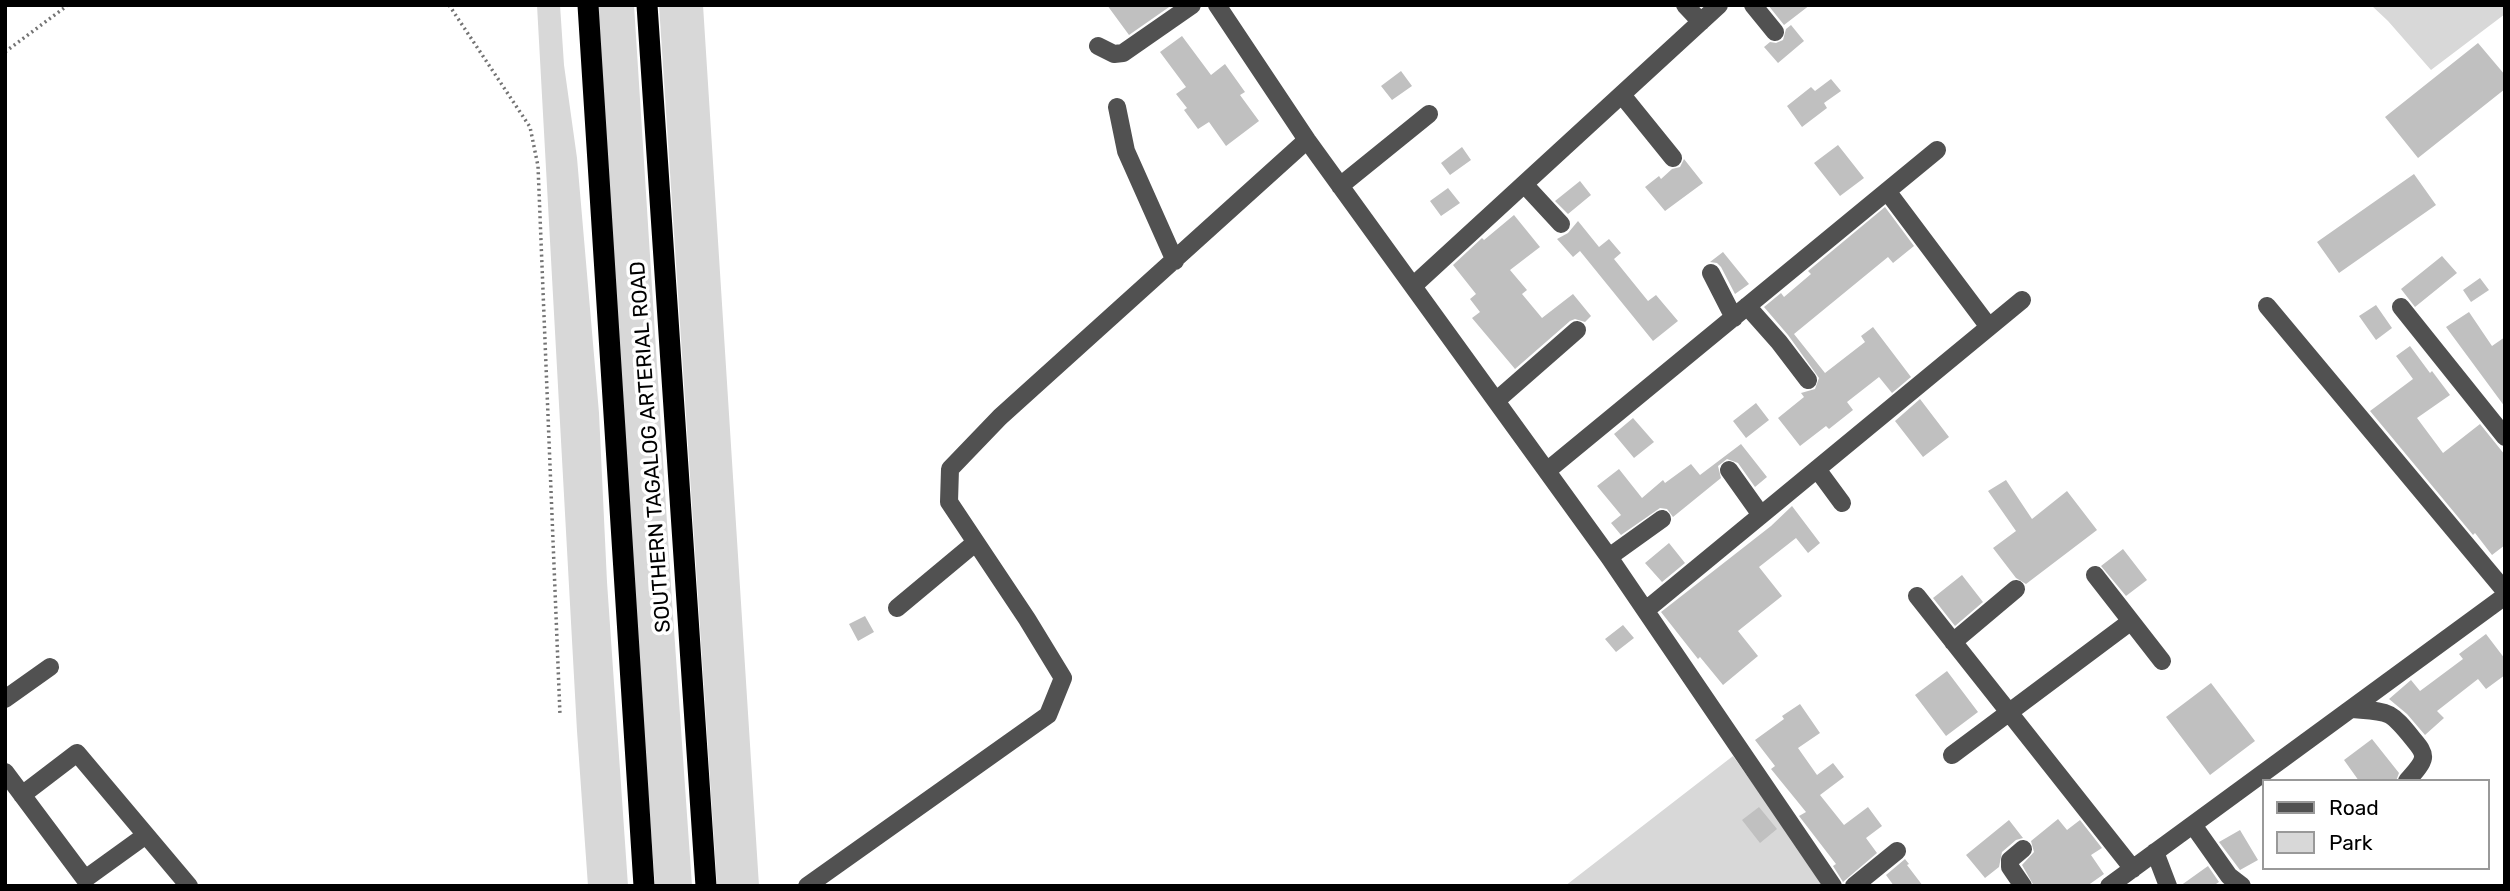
<!DOCTYPE html>
<style>
body{margin:0}
#map{position:relative;width:2510px;height:891px;overflow:hidden;background:#fff;font-family:Rubik,sans-serif}
canvas{display:block}
.frame{position:absolute;inset:0;border:7px solid #000;pointer-events:none}
.legend{position:absolute;left:2262px;top:779px;width:228px;height:91px;box-sizing:border-box;background:#fff;border:2px solid #999;margin:0;padding:9px 12px;list-style:none;font-size:21px;color:#000}
.legend li{display:flex;align-items:center;gap:14px;height:35px}
.legend b{width:35px;border:2px solid #999}
</style>
<div id="map">
<canvas width="2510" height="891"></canvas>
<div class="frame"></div>
<ul class="legend">
<li><b style="height:9px;background:#515151"></b>Road</li>
<li><b style="height:19px;background:#d8d8d8"></b>Park</li>
</ul>
</div>
<script>
const context = document.querySelector('canvas').getContext('2d');
context.lineJoin = 'round';
function fill(path, color) {
  context.fillStyle = color;
  context.fill(path, 'evenodd');
}
function stroke(path, color, width, dash) {
  context.strokeStyle = color;
  context.lineWidth = width;
  context.lineCap = dash ? 'butt' : 'round';
  context.setLineDash(dash || []);
  context.stroke(path);
}
function label(font, color, halo, rows, align = 'center') {
  context.font = font + ' Rubik,sans-serif';
  context.lineWidth = 7;
  context.setLineDash([]);
  context.textBaseline = 'middle';
  context.strokeStyle = halo;
  context.fillStyle = color;
  for (const [text, x, y, turn = 0] of rows) {
    context.save();
    context.translate(x, y);
    context.rotate((+turn || 0) * Math.PI / 180);
    context.textAlign = isNaN(turn) ? turn : align;
    if (halo) context.strokeText(text, 0, 0);
    context.fillText(text, 0, 0);
    context.restore();
  }
}
fill(new Path2D(`
 M537,5H560L564,65L577,158L599,413L607,582L628,886H588L577,731Z
 M598,5H634L672,601L692,886H655L637,642Z
 M659,5H703L759,886H717Z
 M2371,5H2505V14L2431,70L2388,21Z
 M1733,756L1826,886H1565Z`), '#d8d8d8');
fill(new Path2D(`
 M1107,5H1172L1129,35Z
 M1768,5H1810L1784,25Z
 M1791,25L1804,41L1778,63L1764,47L1770,42L1776,43L1783,40L1786,29Z
 M1182,36L1211,75L1225,64L1245,92L1240,95L1259,121L1226,146L1209,122L1198,129L1184,110L1187,108L1176,94L1186,87L1160,52Z
 M2478,43L2505,75V89L2418,158L2385,117Z
 M1401,71L1412,86L1392,100L1381,86Z
 M1831,79L1841,91L1824,103L1827,108L1802,127L1787,106L1811,87L1815,91Z
 M1838,145L1864,178L1840,196L1814,163Z
 M1462,147L1471,160L1450,175L1441,163Z
 M1684,159L1703,183L1665,211L1645,187L1659,176L1661,179L1672,169L1680,167Z
 M2414,174L2436,205L2339,273L2317,242Z
 M1580,181L1591,195L1568,214L1555,201Z
 M1448,188L1460,203L1441,216L1430,201Z
 M1885,207L1914,246L1893,263L1888,257L1794,334L1825,373L1865,342L1861,336L1873,327L1911,377L1892,393L1879,377L1847,402L1853,410L1829,429L1826,426L1800,446L1778,418L1804,397L1801,393L1815,389L1819,378L1788,335L1764,307L1781,293L1784,297L1811,274L1808,271Z
 M1514,215L1540,247L1510,270L1527,290L1522,294L1542,318L1573,294L1591,316L1585,322L1575,319L1570,321L1515,369L1472,318L1480,312L1470,299L1476,294L1453,265L1482,238L1484,240Z
 M1578,221L1599,247L1609,239L1621,253L1614,259L1648,301L1656,295L1678,321L1653,341L1580,251L1573,257L1557,239L1568,233Z
 M1723,252L1749,284L1735,294L1721,267L1717,263L1710,262Z
 M2442,256L2457,273L2415,307L2401,289Z
 M2480,278L2489,290L2471,302L2463,290Z
 M2376,305L2392,328L2376,340L2359,316Z
 M2469,312L2492,346L2505,337V407L2446,327Z
 M2410,346L2430,373L2432,371L2450,395L2417,418L2443,453L2480,424L2505,455V545L2492,555L2475,533L2473,535L2370,411L2413,379L2396,356Z
 M1920,399L1949,437L1923,457L1895,421Z
 M1756,403L1769,420L1746,438L1733,421Z
 M1633,418L1654,442L1634,458L1614,434Z
 M1741,444L1767,477L1755,487L1738,463L1727,459L1718,466L1721,478L1673,517L1667,509L1660,508L1621,535L1611,523L1621,515L1597,486L1619,469L1642,498L1663,480L1665,483L1691,464L1700,475Z
 M2006,480L2032,519L2067,491L2097,530L2026,584L2016,578L1993,548L2016,531L1988,491Z
 M1792,506L1820,543L1808,553L1796,538L1759,567L1782,596L1738,631L1758,656L1723,685L1700,657L1698,659L1661,612L1771,526Z
 M1669,543L1685,563L1662,582L1645,563Z
 M2123,549L2147,580L2126,596L2101,566Z
 M1962,575L1983,602L1955,626L1933,598Z
 M865,616L874,632L858,641L849,624Z
 M1623,625L1634,638L1616,652L1605,639Z
 M2486,634L2505,659V675L2486,689L2478,679L2437,711L2444,718L2425,735L2407,714L2389,699L2411,680L2420,691L2463,659L2459,654Z
 M1947,671L1978,712L1946,736L1915,695Z
 M2211,683L2255,741L2210,775L2166,717Z
 M1800,704L1820,733L1798,748L1817,775L1833,763L1844,777L1820,795L1844,825L1868,807L1882,826L1866,838L1877,853L1843,882L1833,866L1836,864L1799,816L1806,812L1771,769L1775,766L1755,740L1784,719L1782,716Z
 M2372,739L2399,773L2396,781H2359L2344,760Z
 M1759,807L1777,829L1760,843L1742,820Z
 M2058,819L2067,830L2080,820L2102,848L2091,855L2104,874L2087,886H2034L2022,865L2034,852L2031,841Z
 M2009,820L2023,838L2016,840L2002,852L1999,867L1985,878L1966,855Z
 M2240,830L2258,860L2240,870L2219,842Z
 M1905,859L1909,864L1907,865L1923,886H1894L1886,875Z
 M2208,866L2219,882L2213,886H2180Z`), '#c0c0c0');
stroke(new Path2D(`
 M449,5L530,127L538,166L560,715
 M5,52L68,5`), '#737373', 3.5, [2, 3.5]);
stroke(new Path2D(`
 M1217,5L1307,140L1609,557L1833,886
 M1685,5L1701,22
 M1753,5L1775,32
 M1098,46L1114,54L1123,53L1192,5
 M1622,95L1673,158
 M1117,107L1126,151L1175,261
 M1524,184L1561,224
 M1340,186L1429,114
 M1887,191L1989,327
 M1711,273L1734,318
 M1413,286L1719,5
 M1747,306L1779,342L1808,380
 M2267,306L2505,591
 M2401,307L2505,437
 M1497,400L1577,330
 M1817,469L1842,503
 M1548,470L1937,150
 M1729,470L1761,515
 M1609,557L1662,519
 M2095,575L2162,661
 M1917,596L2133,869
 M897,608L975,543
 M1646,610L2022,300
 M1953,642L2016,589
 M5,699L50,667
 M2351,709C2389,712 2389,709 2413,739C2417,744 2424,751 2423,758C2422,765 2412,775 2407,781
 M1952,755L2130,622
 M5,772L85,879L146,835
 M22,795L77,753L189,886
 M2193,825L2229,876L2242,886
 M2155,852L2168,886
 M807,886L1048,715L1063,678L1027,619L949,502L950,469L1000,417L1307,140
 M1854,886L1897,851
 M2023,886L2010,867V860L2023,849
 M2109,886L2505,596`), '#515151', 18);
stroke(new Path2D(`
 M588,5L644,886
 M647,5L706,886`), '#000', 21);
label('21px', '#000', '#fff', [
 ["SOUTHERN TAGALOG ARTERIAL ROAD",651,447,-94]
]);
</script>
